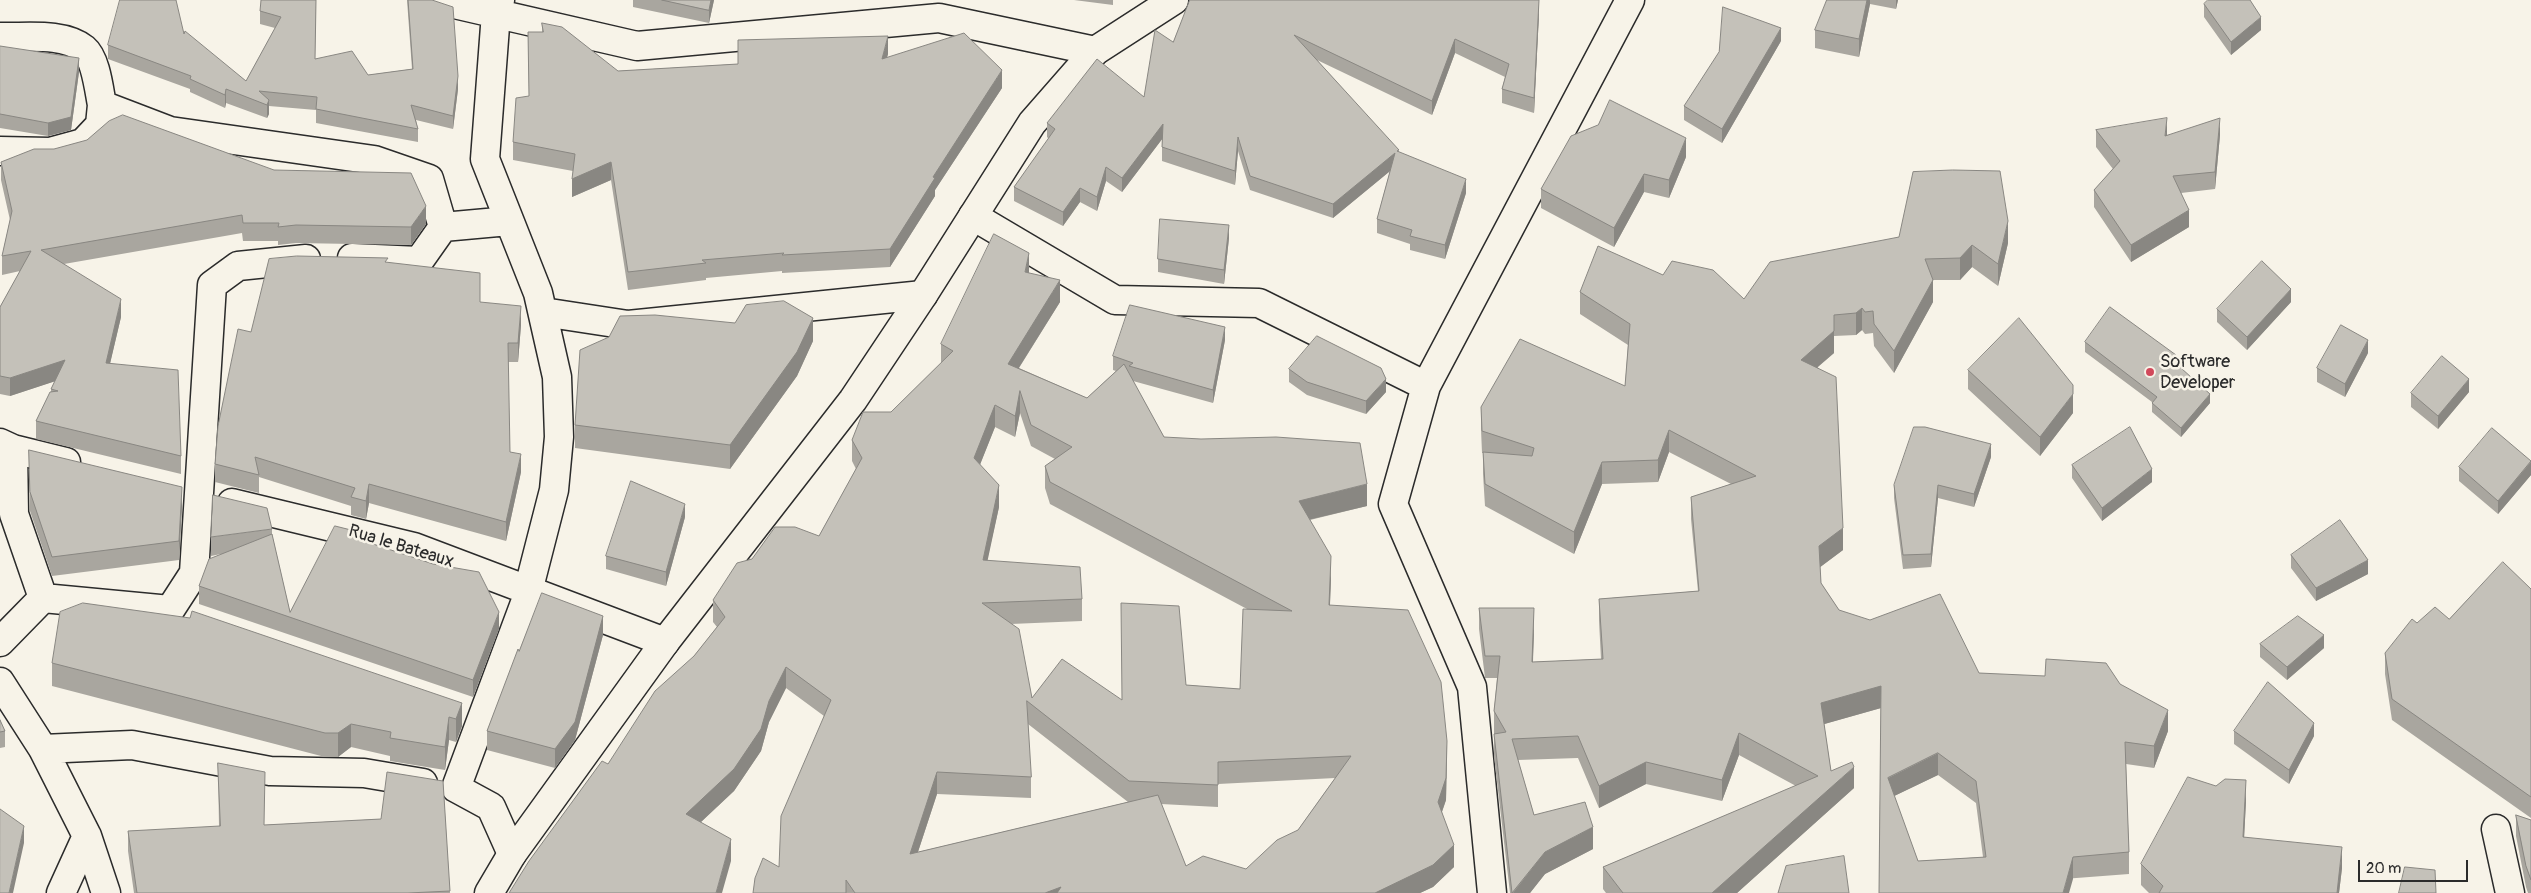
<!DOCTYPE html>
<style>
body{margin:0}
#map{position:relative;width:2531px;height:893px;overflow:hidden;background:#f7f3e8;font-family:Pangolin,sans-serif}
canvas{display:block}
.scale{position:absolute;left:2358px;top:860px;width:110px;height:22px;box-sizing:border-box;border:2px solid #2b2b2b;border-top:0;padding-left:6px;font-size:15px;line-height:18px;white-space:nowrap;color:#2b2b2b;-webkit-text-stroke:4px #f7f3e8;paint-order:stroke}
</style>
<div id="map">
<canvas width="2531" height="893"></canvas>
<div class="scale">20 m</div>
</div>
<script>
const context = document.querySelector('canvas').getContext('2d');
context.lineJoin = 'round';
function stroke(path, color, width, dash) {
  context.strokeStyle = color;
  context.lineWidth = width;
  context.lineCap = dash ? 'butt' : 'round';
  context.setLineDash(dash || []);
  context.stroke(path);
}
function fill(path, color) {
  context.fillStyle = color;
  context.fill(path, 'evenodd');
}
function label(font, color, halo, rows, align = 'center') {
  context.font = font + ' Pangolin,sans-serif';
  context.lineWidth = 5;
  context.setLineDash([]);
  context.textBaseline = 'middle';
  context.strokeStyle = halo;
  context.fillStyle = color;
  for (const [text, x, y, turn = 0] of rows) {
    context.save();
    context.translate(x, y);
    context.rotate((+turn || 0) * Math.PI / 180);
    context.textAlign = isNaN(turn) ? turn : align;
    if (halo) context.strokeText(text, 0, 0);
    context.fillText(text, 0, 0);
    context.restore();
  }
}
const street = new Path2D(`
 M437,0L637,46L939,18L1095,51
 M500,0L496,13L485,159L538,293L557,377L559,437L554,490L525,603L456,788L491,807L512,854
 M0,37C25,38 63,32 84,49C96,59 99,90 102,105L170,131L374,160L429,179L443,227
 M0,151L50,152L83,143L100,125L102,105
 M973,216L1115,300L1259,303L1426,386L1393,504L1472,687L1492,893
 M443,227L509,221
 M352,258L419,261L443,227
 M543,312L628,325L923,295
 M1426,386L1630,0
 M0,443L13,449L66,462
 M13,449L14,514L43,598
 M232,503L414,547L665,642
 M0,642L43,598L170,610L194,573L212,285L238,266L306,259
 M0,682L43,749L87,836L106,893
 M43,749L132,745L270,771L364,773L423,783
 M2496,829L2510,893
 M61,893L87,836`);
const secondary = new Path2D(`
 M489,893L512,854L665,642L853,400L923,295L1032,123L1095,51L1174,0`);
stroke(street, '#2b2b2b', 31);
stroke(secondary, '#2b2b2b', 31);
stroke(street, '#f7f3e8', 28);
stroke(secondary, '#f7f3e8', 28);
fill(new Path2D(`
 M316,0L315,59L368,75L412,69L407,0H432L458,89L453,129L416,120L418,129V142L316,123V110L269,106V114L267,118L226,103L225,108L190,92V89L108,59V45L184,34L246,81L275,28L260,24V11Z
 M633,0H714L709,23L633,7Z
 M1074,0H1113V5Z
 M1827,0H1898L1896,9L1870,4L1859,57L1815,48V30Z
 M2204,4L2261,30L2231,55L2204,17Z
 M1539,14L1534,113L1502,103V89L1505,77L1455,53L1432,115L1317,60L1399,152L1466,193L1445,259L1410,250V244L1377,233V219L1390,171L1333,218L1250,190L1238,151L1235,185L1162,161V139L1122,192L1106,181L1097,211L1080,202L1063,226L1014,201V187L1049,139L1047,137V123L1144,97L1173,42Z
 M542,23L618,71L738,64L888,54L887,57L1002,88L935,190V196L890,267L782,273V271L706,278V280L628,290L611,180L572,197L573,171L513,160V142L529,96L528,32H542Z
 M1781,41L1722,143L1684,120V106Z
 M0,46L79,72L71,130L48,136L0,128Z
 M2096,130L2167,135H2220L2215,189L2181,193L2189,227L2131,262L2094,207V190L2113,169L2096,147Z
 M1686,157L1669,198L1644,192L1614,247L1541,208V189Z
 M1,162L274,170L426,224L411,245L296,243L278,245V241H243L242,233L64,264L121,317L110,363L181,456V474L36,439V421L51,392V389L55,381L10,396L0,394V307L20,271L2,275V256L10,220L1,180Z
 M1899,237L2008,243L1998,286L1972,267L1960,280H1933V302L1894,373L1874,346L1873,333L1865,334L1862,330L1856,335L1834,336V353L1818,367L1843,550L1820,567L1821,583L1839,610L1979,673L2120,684L2168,731L2154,768L2126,764L2129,852V874L1879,893L1881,708L1824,724L1831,771L1854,788L1737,893H1606L1603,889V867L1796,786L1739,755L1722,801L1646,784L1599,808L1578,758L1518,760L1534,815L1593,849L1545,874L1530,893H1510L1494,756V711L1497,678H1485L1479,629V608L1534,630L1533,662L1601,659L1599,621V599L1698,591L1691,519V497L1731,484L1669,452L1658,482L1602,484L1574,554L1485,506L1483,474V453H1482L1481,429V407L1625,386L1628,345L1580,314V292L1663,275L1744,299ZM1938,775L1976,803L1983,857L1918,861L1894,796Z
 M1229,238L1224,284L1158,272V259Z
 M388,263L480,302L521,325L518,362H508L510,452L521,472L506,541L369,503L366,519L351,515V506L259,477V493L215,482V464L251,332Z
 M1029,273L1060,302L1019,368L1087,398L1116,371L1113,370V356L1225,340L1213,403L1133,381L1164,437L1367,506L1310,520L1331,578L1330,605L1447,763L1446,800L1442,812L1454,867L1433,887L1420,893H753L779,867L824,716L786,688L769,722L761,751L734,791L701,822L731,861L608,764L717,627L713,622V600L752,559L819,536L856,469L852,461V440L891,412L941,363V344ZM1020,413L1031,446L1055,459L1045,466V488L1050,504L1247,609L1240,689L1186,685L1122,700L1032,698L1011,624L1082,621V599L987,560L999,507L980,464L995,427L1015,437ZM1028,724L1128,802L918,852L937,794L1031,798V777ZM1335,778L1298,830L1246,869L1186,866L1161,804L1218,807V784Z
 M2291,302L2247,350L2217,322V309Z
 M609,337L813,341L797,376L730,469L575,448V425Z
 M2085,342L2176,364L2210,403L2181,437L2152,412V402L2085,352Z
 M2368,353L2345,397L2317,382V368Z
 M1289,369L1386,392L1366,414L1307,395L1289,382Z
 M1968,370L2073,413L2040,456L1968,389Z
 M2469,392L2438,429L2411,407V393Z
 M29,450L182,506L179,560L52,576L30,511Z
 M1991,457L1974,507L1938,498L1931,567L1903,569L1894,498V485Z
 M2531,461V475L2498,514L2459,481V467Z
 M2072,465L2152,482L2102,521L2072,478Z
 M685,517L666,586L606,569V556Z
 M272,529V534L290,612L359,540L499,629L473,697L199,604V586L221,554L211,556V537Z
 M2291,555L2368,574L2316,601L2291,568Z
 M2531,589V818L2392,720L2385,674V653L2449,619Z
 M603,635L575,740L555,768L487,750V731L519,651Z
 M2260,644L2324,648L2287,680L2260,657Z
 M52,663L462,703V726L456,742L449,740L445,770L390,761V756L351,747L338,757H325L52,686Z
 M0,720L5,731V747L0,748Z
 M2234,731L2314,736L2289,784L2234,744Z
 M218,763L264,825L381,819L443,781L450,893H134L128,851V831L219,827Z
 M2246,801L2244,837L2342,868L2339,893H2149L2141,885V864Z
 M2516,815L2531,820V893H2528L2526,887L2516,836Z`), '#a9a69f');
fill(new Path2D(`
 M711,0H714L709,23V10Z
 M1539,0V14L1534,113V98Z
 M1867,0H1870V4L1859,57V39Z
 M1896,0H1898L1896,9Z
 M2261,17V30L2231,55V42Z
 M1781,28V41L1722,143V129Z
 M888,36V54L882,76V59Z
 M1455,39V53L1432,115V101Z
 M79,58V72L71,130L48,136V123Z
 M1002,70V88L935,190V196L890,267V249L933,177Z
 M458,76V89L453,129V116Z
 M226,89V103L225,108V95Z
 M269,100V114L267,118V105Z
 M2167,118V135L2165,136Z
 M2220,118V135L2215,189V172Z
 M1163,124V138L1122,192V178Z
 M1238,137V151L1235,185V171Z
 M1686,138V157L1669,198V180Z
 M1395,153V167L1333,218V204Z
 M611,162V180L572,197V179Z
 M1106,167V181L1097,211V197Z
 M1644,174V192L1614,247V228Z
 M1466,179V193L1445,259V245Z
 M1080,188V202L1063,226V212Z
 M426,206V224L411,245V227Z
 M2189,210V227L2131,262V245Z
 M2008,221V243L1998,286V264Z
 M1229,225V238L1224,284V270Z
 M1972,245V267L1960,280V258Z
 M1029,253V274L1025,272Z
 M1060,280V302L1008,385V364Z
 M1933,280V302L1894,373V351Z
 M2291,289V302L2247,350V337Z
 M121,299V317L106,381V363Z
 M521,306V325L518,362V343Z
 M1862,308V330L1856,335V313Z
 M813,318V341L797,376L730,469V445Z
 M1225,327V340L1213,403V390Z
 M1834,331V353L1801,381V360Z
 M2368,340V353L2345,397V384Z
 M2176,355V365L2172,360Z
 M65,360V378L10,396V378Z
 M1386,379V392L1366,414V401Z
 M2469,379V392L2438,429V416Z
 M1020,391V413L1015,437V416Z
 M2073,394V413L2040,456V437Z
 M2210,394V403L2181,437V428Z
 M995,405V427L974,480V458Z
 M1669,430V452L1658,482V460Z
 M1991,444V457L1974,507V494Z
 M521,454V472L506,541V522Z
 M1602,462V484L1574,554V532Z
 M2531,462V475L2498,514V501Z
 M2152,469V482L2102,521V508Z
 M369,484V503L366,519V501Z
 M1367,484V506L1299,522V501Z
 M999,485V507L983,582V560Z
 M1938,485V498L1931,567V554Z
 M182,487V506L179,560V541Z
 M685,504V517L666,586V572Z
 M1843,528V550L1819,568V546Z
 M1331,556V578L1329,627V605Z
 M2368,560V574L2316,601V588Z
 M1534,608V630L1532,683V662Z
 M499,612V629L473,697V680Z
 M603,616V635L575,740L555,768V749Z
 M2324,635V648L2287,680V667Z
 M786,667V688L769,722L761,751L734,791L686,836V814L769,701Z
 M1881,686V708L1821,725V703Z
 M462,703V726L456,742V719Z
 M2168,710V731L2154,768V746Z
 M449,717V740L445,770V747Z
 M2314,723V736L2289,784V770Z
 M351,724V747L338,757V733Z
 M1739,733V755L1722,801V780Z
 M1447,741L1446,800L1438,823V802Z
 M1938,753V775L1888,799V778Z
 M1646,762V784L1599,808V786Z
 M1854,767V788L1737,893H1712Z
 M937,772V794L910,876V854Z
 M2246,780V801L2243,859V837Z
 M24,826V843L13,893H9Z
 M1593,827V849L1545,874L1530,893H1513L1545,852Z
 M731,839V861L722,893H716Z
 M1454,845V867L1433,887L1420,893H1375Z
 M2342,847V868L2339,893H2337Z
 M2073,857V879L2069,893H2063Z
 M1061,887V893H1045Z`), '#898782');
const building = new Path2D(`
 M120,0H176L184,34L185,31L246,81L281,17L260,11L261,0H316L315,59L352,51L368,75L413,69L408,0H432L453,7L458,76L453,116L411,105L418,129L316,109L317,97L259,91L269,100L267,105L226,89L225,95L190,79L191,76L108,45Z
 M662,0H711L709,10Z
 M1190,0H1539L1534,98L1502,89L1509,64L1455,39L1432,101L1294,35L1399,150L1397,151L1466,179L1445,245L1410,236L1412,230L1377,219L1395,153L1333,204L1250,176L1238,137L1235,171L1162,147L1163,124L1122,178L1106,167L1097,197L1080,188L1063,212L1014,187L1055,129L1047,123L1097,59L1144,97L1155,30L1173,42Z
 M1827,0H1867L1859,39L1815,30Z
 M2208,0H2250L2261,17L2231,42L2204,4Z
 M1723,7L1781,28L1722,129L1684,106L1719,52Z
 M542,23L562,27L618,71L738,64V40L888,36L882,59L964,33L1002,70L933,177L935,178L890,249L782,255L784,253L702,260L706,263L628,272L611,162L572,179L575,154L513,142L516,98L529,96L528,32H543Z
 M0,46L79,58L71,117L48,123L0,114Z
 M1610,100L1686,138L1669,180L1644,174L1614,228L1541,189L1571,136L1598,125Z
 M123,115L274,170L411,173L426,206L411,227L296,225L278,227L279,223H243L242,215L41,250L121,299L106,363L178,370L181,456L36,421L50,392L58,391L51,389L65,360L10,378L0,376V307L31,251L2,256L12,211L1,162L34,149H54L87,140L109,121Z
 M2167,118L2165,136L2220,118L2215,172L2173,176L2189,210L2131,245L2094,190L2120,161L2096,130Z
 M1953,170L2000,171L2008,221L1998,264L1972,245L1960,258L1925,259L1933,280L1894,351L1874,324L1873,311L1865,312L1862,308L1856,313L1834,315V331L1801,360L1836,377L1843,528L1819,546L1821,583L1839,610L1870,620L1940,594L1979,673L2045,676L2046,659L2106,663L2120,684L2168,710L2154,746L2125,742L2129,852L2073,857L2063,893H1879L1881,686L1821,703L1831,771L1852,762L1854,767L1712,893H1623L1603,867L1818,776L1739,733L1722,780L1646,762L1599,786L1578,736L1512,739L1534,815L1585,802L1593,827L1545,852L1512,893L1494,734L1506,732L1494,711L1500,656H1485L1479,608H1534L1532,662L1603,659L1599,599L1699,591L1691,497L1756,476L1669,430L1658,460L1602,462L1574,532L1485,484L1483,452L1532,456L1534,448L1482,431L1481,407L1520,339L1625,386L1630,324L1580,292L1598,246L1663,275L1672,261L1713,270L1744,299L1770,262L1899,237L1913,172ZM1938,753L1976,781L1986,857L1918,861L1888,778Z
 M1160,219L1229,225L1224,270L1158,259Z
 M994,234L1029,253L1025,272L1060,280L1008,364L1087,398L1124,364L1164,437L1201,439L1276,437L1360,443L1367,484L1299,501L1331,556L1329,605L1408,610L1441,682L1447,741L1446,778L1438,802L1454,845L1433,865L1375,893H1057L1061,887L1045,893H855L846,880V893H753L755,878L763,858L779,867L781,816L831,700L786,667L769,701L761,729L734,769L686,814L731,839L716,893H509L529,861L602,761L608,764L655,691L694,656L725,617L713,600L737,563L752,559L775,527H795L819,536L862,458L852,440L863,412H891L953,351L941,344ZM1020,391L1031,425L1072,447L1045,466L1050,482L1292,611L1243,609L1240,689L1186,685L1179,606L1121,603L1122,700L1062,659L1032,698L1019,629L982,603L1082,599L1080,567L983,560L999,485L974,458L995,405L1015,416ZM1027,701L1129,781L1218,785V762L1351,756L1298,830L1277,840L1246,869L1203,856L1186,866L1158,795L910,854L937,772L1031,777Z
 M297,256L388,258L385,262L480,273V302L521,306L518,343H508L510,452L521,454L506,522L369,484L366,501L351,497L355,488L255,457L259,475L215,464L218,426L238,329L251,332L269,259Z
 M2262,261L2291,289L2247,337L2217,309Z
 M784,301L813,318L797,352L730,445L575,425L580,350L609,337L620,316L655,315L735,323L746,305Z
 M1130,305L1225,327L1213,390L1129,366L1133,363L1113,356Z
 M2110,307L2176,355L2172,360L2210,394L2181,428L2152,403L2157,397L2085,342Z
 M2019,318L2073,385V394L2040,437L1968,370Z
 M2341,325L2368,340L2345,384L2317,368Z
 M1317,336L1381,368L1386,379L1366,401L1307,382L1289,369Z
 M2442,356L2469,379L2438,416L2411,393Z
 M1914,427H1925L1991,444L1974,494L1938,485L1931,554L1903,555L1894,485Z
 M2130,427L2152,469L2102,508L2072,465Z
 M2492,428L2531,461L2498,501L2459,467Z
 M29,450L182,487L179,541L52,557L30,492Z
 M631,481L685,504L666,572L606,556Z
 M213,495L267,508L272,529L211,537Z
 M2340,520L2368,560L2316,588L2291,555Z
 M335,526L359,532L358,539L433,564L479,572L499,612L473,680L199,586L209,559L272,534L290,612Z
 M2503,562L2531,589V797L2392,699L2385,653L2412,619L2417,623L2435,607L2449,619Z
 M542,593L603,616L575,722L555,749L487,731L518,649L519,651Z
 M83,603L190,618L192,611L462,703L456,719L449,717L445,747L390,738L391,732L351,724L338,733H325L52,663L60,612Z
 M2298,616L2324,635L2287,667L2260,644Z
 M2268,682L2314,723L2289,770L2234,731Z
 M0,720L5,731L0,732Z
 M218,763L265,772L264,825L381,819L387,772L443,781L450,891L408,893H137L128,831L220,826Z
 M2188,777L2216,786L2225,779L2246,780L2243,837L2342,847L2337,893H2159L2163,886L2141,864Z
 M0,809L24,826L9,893H0Z
 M2516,815L2531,820V880L2526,866Z
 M1844,856L1849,893H1778L1786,866Z
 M2405,867L2435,870L2436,893H2399Z`);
fill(building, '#c4c1b9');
stroke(building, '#898782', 1);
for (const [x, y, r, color] of [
 [2150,372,5,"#d1495b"]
]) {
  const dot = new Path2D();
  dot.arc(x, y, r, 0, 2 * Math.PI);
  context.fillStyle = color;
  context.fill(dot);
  stroke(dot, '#f7f3e8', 2);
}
label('18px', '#2b2b2b', '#f7f3e8', [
 ["Software",2160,362],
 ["Developer",2160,383]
], 'left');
label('18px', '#2b2b2b', '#f7f3e8', [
 ["Rua le Bateaux",401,547,17]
]);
</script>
